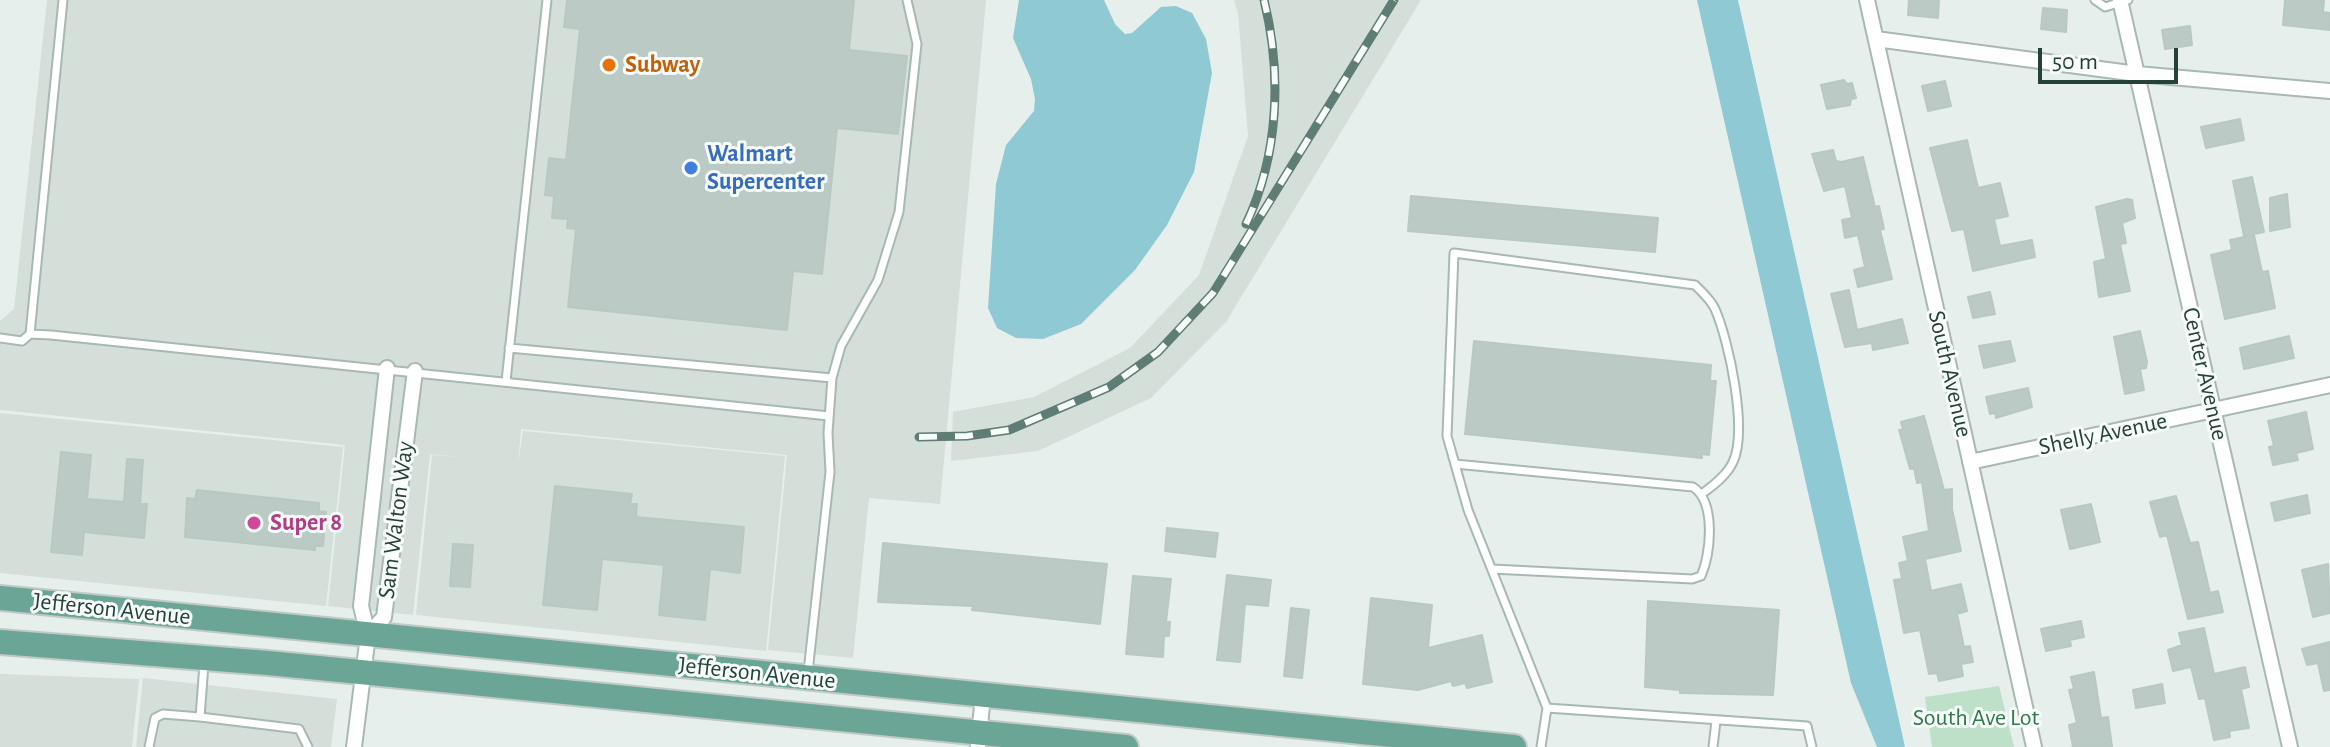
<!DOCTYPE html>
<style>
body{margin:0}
#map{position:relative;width:2330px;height:747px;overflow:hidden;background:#e6efeb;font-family:"Alegreya Sans",sans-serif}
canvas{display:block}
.scale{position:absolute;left:2038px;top:48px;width:140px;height:36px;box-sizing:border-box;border:4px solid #24423a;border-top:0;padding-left:10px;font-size:24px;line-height:28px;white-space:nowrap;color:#24423a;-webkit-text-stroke:6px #f7fbf9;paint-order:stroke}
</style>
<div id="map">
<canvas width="2330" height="747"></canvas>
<div class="scale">50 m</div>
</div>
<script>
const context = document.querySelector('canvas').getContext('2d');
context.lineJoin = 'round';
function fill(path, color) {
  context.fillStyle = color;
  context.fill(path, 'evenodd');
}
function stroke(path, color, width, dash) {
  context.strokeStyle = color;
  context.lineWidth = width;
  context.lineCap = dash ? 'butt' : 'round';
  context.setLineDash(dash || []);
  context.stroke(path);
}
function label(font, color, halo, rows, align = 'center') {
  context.font = font + ' "Alegreya Sans",sans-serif';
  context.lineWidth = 6;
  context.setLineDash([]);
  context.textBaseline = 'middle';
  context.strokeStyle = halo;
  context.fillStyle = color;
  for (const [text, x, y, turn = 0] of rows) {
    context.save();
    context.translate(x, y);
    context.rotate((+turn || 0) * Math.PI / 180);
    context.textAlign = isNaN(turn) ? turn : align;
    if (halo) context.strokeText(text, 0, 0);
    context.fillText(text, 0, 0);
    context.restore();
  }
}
fill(new Path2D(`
 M47,0H986L940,504L869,498L853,658L768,650L787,455L521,429L518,463L523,431L785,456L766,651L416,615L432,455L461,457L430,454L413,615L328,606L345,445L0,410V321L14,309Z
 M1234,0H1421L1226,322L1151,398L1038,451L951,461L953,412L1034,397L1130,348L1199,275L1248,136L1238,13Z
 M0,413L343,447L326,606L0,573Z
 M0,674L139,679L132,747H0Z
 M143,678L337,699L331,747H136Z`), '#d4dfda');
fill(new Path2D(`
 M1999,686L2014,747H1932L1925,697Z`), '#bfe0c8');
fill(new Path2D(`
 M1019,0H1104L1115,24L1125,34L1132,33L1161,7L1176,6L1192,13L1206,39L1212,73L1194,172L1167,225L1135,270L1081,324L1043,339L1016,338L997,328L988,308L996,184L1006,145L1034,111L1035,99L1031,79L1013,38Z
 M1697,0H1738L1905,747H1877L1851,683Z`), '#8ec9d4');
const building = new Path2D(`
 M567,0H854L849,50L907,56L898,134L837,128L822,274L793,271L787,330L568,307L576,229L567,228L568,219L552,218L554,196L545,195L549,158L566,160L580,29L564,27Z
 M1909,0H1939L1938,18L1908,15Z
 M2285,0H2324L2323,12L2330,13V30L2283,25Z
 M2043,8L2067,10L2066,32L2041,29Z
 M2190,26L2192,45L2165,49L2162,30Z
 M1844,80L1847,84L1852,83L1856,98L1851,99L1850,105L1827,109L1821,85Z
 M1945,81L1951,106L1928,111L1922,86Z
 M2240,119L2244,140L2206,148L2201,127Z
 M1967,140L1978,188L2000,183L2008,216L1994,219L2000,246L2032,240L2035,257L1973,271L1964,229L1952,231L1930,148Z
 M1833,150L1836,161L1841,162L1863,157L1875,207L1879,206L1884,229L1880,230L1892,279L1858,287L1854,270L1865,267L1858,235L1845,238L1842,220L1852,218L1845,186L1824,191L1812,154Z
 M2252,177L2264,232L2244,236L2233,181Z
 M2287,194L2290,227L2270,231V198Z
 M1411,196L1658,218L1655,252L1408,231Z
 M2127,199L2132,200L2135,218L2122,223L2126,243L2120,244L2130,291L2099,297L2094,262L2106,259L2096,207Z
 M2254,235L2262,272L2268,271L2275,308L2225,319L2211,255L2232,250L2230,240Z
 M1849,290L1857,330L1902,319L1908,343L1873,350L1872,343L1845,347L1831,294Z
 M1990,292L1995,314L1973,318L1968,297Z
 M2140,331L2147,362L2146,368L2140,369L2144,390L2125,394L2114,337Z
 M2289,336L2294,358L2244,369L2240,348Z
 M1474,341L1711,365L1710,381H1716L1709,455L1702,454V458L1465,434Z
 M2010,341L2015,361L1984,368L1979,346Z
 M2028,388L2032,407L1996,418L1995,413L1990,414L1986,397Z
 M2306,412L2313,449L2296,453L2298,460L2273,465L2269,447L2274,446L2268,421Z
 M1924,416L1944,490L1952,489V509L1961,551L1925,559L1931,591L1961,584L1967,611L1957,614L1964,647L1970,646L1973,662L1961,664L1963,676L1939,681L1937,673L1929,674L1920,630L1904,633L1894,580L1902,579L1899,563L1908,561L1903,537L1929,531L1922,482L1917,483L1914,468L1910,469L1899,430L1903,429L1901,422Z
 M61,452L91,455L87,499L124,502L127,459L143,460L140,504H147L144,538L84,532L82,555L51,552Z
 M555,486L632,494L630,504H637L636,517L744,527L740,573L710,569L705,620L659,615L664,565L602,559L597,610L543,605Z
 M197,490L319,503V511L326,512L323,546H315V550L185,537L187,498L195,499Z
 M2307,495L2310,513L2275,521L2271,503Z
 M2176,496L2190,543L2198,542L2210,593L2218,591L2223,612L2188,619L2167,535L2160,537L2150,502Z
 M2091,504L2100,542L2070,549L2061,510Z
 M1167,528L1218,533L1215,557L1165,551Z
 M883,543L1107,564L1100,624L972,610L973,606L878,602Z
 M453,544L473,545L470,587L450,586Z
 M2328,564L2330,613L2313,617L2302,570Z
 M1227,575L1271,580L1268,606L1245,604L1240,662L1217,660Z
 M1133,576L1171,579L1166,622H1170L1169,636H1164L1163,657L1126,654Z
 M1371,598L1432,605L1428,648L1482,635L1492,682L1467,688L1465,683L1453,686L1451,681L1418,690L1363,684Z
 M1648,601L1779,610L1773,695L1680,693V690L1645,687Z
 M1291,608L1309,610L1302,678L1284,676Z
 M2081,621L2084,637L2070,640L2071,646L2046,651L2041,629Z
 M2204,628L2214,674L2245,667L2249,687L2241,689L2249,728L2229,731L2230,737L2214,740L2205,698L2199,699L2191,667L2173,671L2168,650L2182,645L2179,633Z
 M2330,642V690L2324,691L2318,663L2307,665L2302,649Z
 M2094,672L2101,718L2108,717L2112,747H2073L2069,725L2077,723L2069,690L2074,689L2071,677Z
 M2162,684L2165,703L2136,708L2133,690Z`);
fill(building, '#bbcac4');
stroke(building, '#b8c9c2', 2);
const service = new Path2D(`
 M2095,0L2105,7L2128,0
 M30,334L63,0
 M0,338L22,341L30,334L51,335L829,416
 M509,348L832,378
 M506,381L547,0
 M1455,464L1693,487C1716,502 1711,553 1701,576L1692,579L1492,569
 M204,664L200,717L299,729L308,747
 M808,672L830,472L828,433L832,378L841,346L878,280L899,212L917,44L907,0
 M1547,708L1468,510L1447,436L1454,253L1695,285C1702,292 1711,300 1715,309C1729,341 1748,430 1733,462C1727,475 1714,485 1703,493
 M149,747L155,718L163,714L200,717
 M1541,747L1547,708L1807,726L1812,747
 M1713,747L1716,721`);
const minor = new Path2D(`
 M1867,0L2034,747
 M2120,0L2290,747
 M1876,39L2137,74L2330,91
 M1970,462L2330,385
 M368,635L384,617L415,371
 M354,747L368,635L361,606L387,368
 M978,747L983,695`);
const primary = new Path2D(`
 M0,598L1514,747
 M0,642L268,663L1126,747`);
stroke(service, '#a8b8b2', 11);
stroke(minor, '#a8b8b2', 18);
stroke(primary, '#c2cac8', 28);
stroke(service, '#fff', 7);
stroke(minor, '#fff', 14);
stroke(primary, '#6aa596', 24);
const rail = new Path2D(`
 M1246,224C1279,155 1282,73 1264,0
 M919,437L967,436L1009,430L1109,387L1158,352L1213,293L1394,0`);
stroke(rail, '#5f7d75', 9);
stroke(rail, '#f7fbf9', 6, [18]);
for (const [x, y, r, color] of [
 [609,65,8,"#e8710a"],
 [691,168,8,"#3f7fe0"],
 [254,523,8,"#d1479c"]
]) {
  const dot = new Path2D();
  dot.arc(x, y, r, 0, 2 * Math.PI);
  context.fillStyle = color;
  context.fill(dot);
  stroke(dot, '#f7fbf9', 3);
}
label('bold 24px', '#c56008', '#f7fbf9', [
 ["Subway",625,65]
], 'left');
label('bold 24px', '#366cbe', '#f7fbf9', [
 ["Walmart",707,154],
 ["Supercenter",707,182]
], 'left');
label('24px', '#24423a', '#f7fbf9', [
 ["South Avenue",1950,374,77],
 ["Center Avenue",2205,374,77],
 ["Shelly Avenue",2103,434,-12],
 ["Sam Walton Way",396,520,-83],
 ["Jefferson Avenue",112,609,6],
 ["Jefferson Avenue",757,673,6]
]);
label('bold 24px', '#b23c85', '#f7fbf9', [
 ["Super 8",270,523]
], 'left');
label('24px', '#2d7a4b', '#f7fbf9', [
 ["South Ave Lot",1976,718]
]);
</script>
